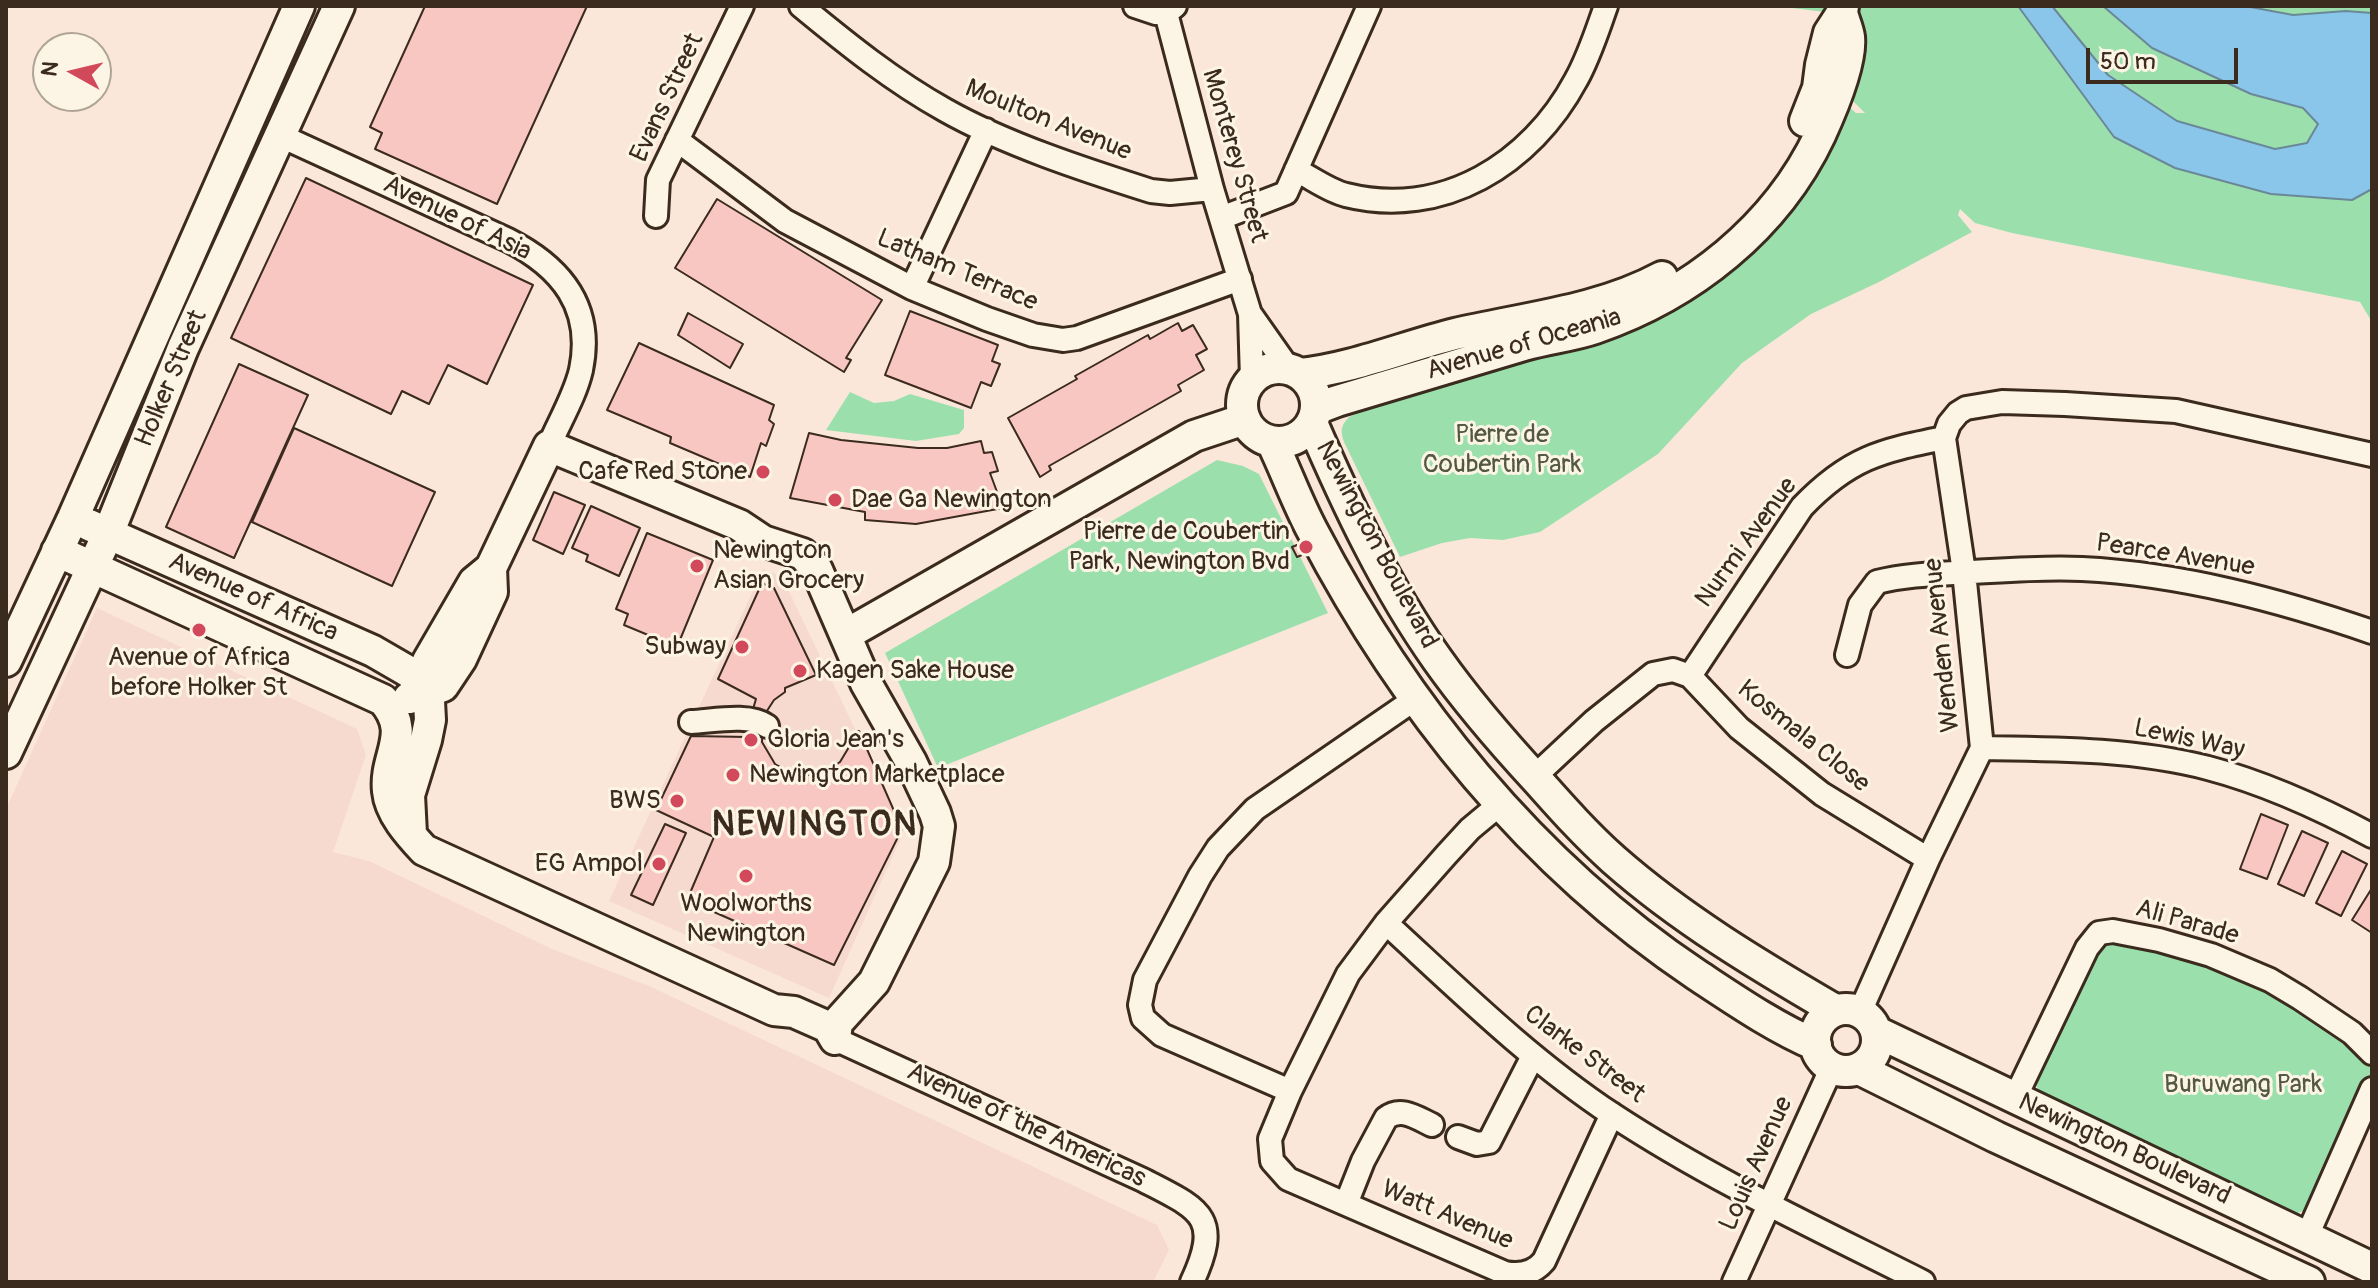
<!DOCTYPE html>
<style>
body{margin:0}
#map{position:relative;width:2378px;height:1288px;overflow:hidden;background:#fbe7da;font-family:Pangolin,sans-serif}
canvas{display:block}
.frame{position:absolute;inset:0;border:8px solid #3b2a1e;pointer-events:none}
.north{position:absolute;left:32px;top:32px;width:80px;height:80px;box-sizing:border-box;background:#fcf5e5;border:2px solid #afa495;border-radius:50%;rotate:278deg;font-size:22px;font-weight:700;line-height:32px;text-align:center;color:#3b2a1e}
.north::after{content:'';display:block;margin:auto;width:28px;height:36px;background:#d1495b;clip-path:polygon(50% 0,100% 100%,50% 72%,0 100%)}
.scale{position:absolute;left:2086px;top:48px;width:152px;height:36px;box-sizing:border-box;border:4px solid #3b2a1e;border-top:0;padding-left:10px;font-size:24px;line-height:28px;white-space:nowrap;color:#3b2a1e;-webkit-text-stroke:6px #fcf5e5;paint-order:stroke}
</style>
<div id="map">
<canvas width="2378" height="1288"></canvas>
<div class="frame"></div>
<div class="north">N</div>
<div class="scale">50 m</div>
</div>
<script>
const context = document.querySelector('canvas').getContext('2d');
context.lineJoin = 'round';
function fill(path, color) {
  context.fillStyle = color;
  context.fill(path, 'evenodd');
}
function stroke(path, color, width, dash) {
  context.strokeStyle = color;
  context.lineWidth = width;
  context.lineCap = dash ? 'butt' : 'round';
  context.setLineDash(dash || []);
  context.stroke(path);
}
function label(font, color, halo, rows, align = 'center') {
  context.font = font + ' Pangolin,sans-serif';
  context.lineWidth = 6;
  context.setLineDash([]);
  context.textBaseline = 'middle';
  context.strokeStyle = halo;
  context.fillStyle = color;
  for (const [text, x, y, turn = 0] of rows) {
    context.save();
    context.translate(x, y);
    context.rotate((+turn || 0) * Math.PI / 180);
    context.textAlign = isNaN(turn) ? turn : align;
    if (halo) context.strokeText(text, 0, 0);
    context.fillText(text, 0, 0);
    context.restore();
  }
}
fill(new Path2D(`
 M763,569L782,577L904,831L829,998L609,901Z
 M97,608L357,729L366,755L333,852L369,861L552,949L649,986L1157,1225L1169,1250L1153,1282H6V809Z`), '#f6d9cf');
fill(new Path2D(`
 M1775,6H2372V322L2360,302L2012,233L1975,223L1960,209L1958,215L1972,232L1879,282L1811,314L1742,363L1658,454L1540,532L1503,540L1470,538L1442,543L1400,557L1344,442C1340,431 1341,425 1349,417L1771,231C1810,189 1826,158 1846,104L1856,113H1865L1840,88L1842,14Z
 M850,392L874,403L894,401L910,394L964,410V428L959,434L916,441L826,430Z
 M1217,460L1243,466L1259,474L1328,613L938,768L885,653Z
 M2103,941L2161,949L2289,999L2348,1040L2372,1070L2311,1208L2295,1214L2044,1101L2036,1085Z`), '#9be0ac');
const water = new Path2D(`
 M2018,6H2052L2108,75L2177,121L2275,149L2307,143L2318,124L2303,108L2251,94L2152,48L2103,6H2245L2293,15L2346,11L2372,13V189L2352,200L2271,194L2175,168L2114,137Z`);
fill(water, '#89c6e9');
stroke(water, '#6a8898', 2);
const building = new Path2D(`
 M425,6H587L497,204L375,149L382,133L370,127Z
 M306,178L533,285L487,384L448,365L429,404L402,391L391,414L231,338Z
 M717,199L882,300L846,358L851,360L844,372L675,268Z
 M910,311L998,345L992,361L1000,364L991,386L981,382L971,408L885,375Z
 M688,313L743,344L730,368L678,335Z
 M1178,323L1182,331L1193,325L1207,349L1196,355L1204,370L1178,385L1181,391L1049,466L1051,470L1040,477L1008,418L1077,379L1075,376L1148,335L1150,339Z
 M639,343L774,405L769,420L774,424L766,446L761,443L750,477L670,443L671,437L607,410Z
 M239,364L308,395L234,558L166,527Z
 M294,428L435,492L392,586L252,522Z
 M809,433L841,440L918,448H947L981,441L984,453L992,452L998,471L990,473L1003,508L916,524L865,520V512L790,498Z
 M554,492L585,505L563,554L533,540Z
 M591,506L640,528L619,576L586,561L588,555L572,548Z
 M647,533L713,560L677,647L624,625L628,614L616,609Z
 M1297,545L1302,555L1297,557L1292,547Z
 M762,583L774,588L816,675L785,688V692L774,700L763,717L762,742L775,764L796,776L821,774L840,762L849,747L850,734L859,731L902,829L834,965L687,900L714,837L656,810L691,736L748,737V726L756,699L718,679Z
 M2261,814L2288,825L2267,879L2240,869Z
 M665,824L686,833L653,905L631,895Z
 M2302,831L2328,843L2304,896L2278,884Z
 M2342,851L2367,864L2341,916L2316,903Z
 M2372,888V933L2352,920Z`);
fill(building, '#f8c7c2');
stroke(building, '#3b2a1e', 2);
const street = new Path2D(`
 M801,6C847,44 893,81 945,110C1005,144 1085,170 1151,191L1170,193L1212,189
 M1135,6L1156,13H1166L1175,6
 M1166,13L1212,189L1250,314L1252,379
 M281,136L508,240C561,267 594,307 581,370C575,396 559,422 549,446
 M677,140L785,221L912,288L987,319L1033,335L1063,340L1077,338L1240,279
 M1296,170C1312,178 1329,191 1346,195C1443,219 1531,164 1576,80C1589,57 1597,31 1606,6
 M656,216L658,180L742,6
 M1221,218L1286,193L1369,6
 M912,288L986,130
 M1251,315L1289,369
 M1847,655L1860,605L1877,582C1908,574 1941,574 1973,572C2009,570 2046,567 2082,569C2181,574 2279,600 2372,632
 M1690,676L1739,728L1822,794L1928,859
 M691,722C713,721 749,713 767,726
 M1982,748C2057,749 2134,749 2208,768C2265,783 2320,808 2372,836
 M1534,777L1594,721L1653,674L1673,670L1690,676L1802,507C1849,458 1880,451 1944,438L1949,424L1958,413L1966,408L2002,402L2065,404L2176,411L2372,455
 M1500,804L1470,829L1447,854L1386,923L1348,974L1290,1091L1270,1139L1272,1161L1288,1179L1505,1273C1520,1276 1534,1273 1544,1261L1612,1114
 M1386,923C1459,990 1530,1060 1613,1115C1712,1180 1818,1229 1923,1282
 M1860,1012L1928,859L1982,748L1964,572L1944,438
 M835,1039L1143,1180C1199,1209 1223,1216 1192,1282
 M1290,1091L1162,1035L1143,1018L1140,1005L1145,980L1200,876L1218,848L1255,809L1415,699
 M2015,1098L2087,948L2099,933L2113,931L2159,940L2211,955L2270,980L2300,998L2352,1033L2372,1053
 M1458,1137L1477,1144L1489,1142L1533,1056
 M1346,1204L1363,1161L1386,1118C1401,1106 1417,1118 1432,1125
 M2307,1236L2372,1089
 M1734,1282L1831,1069`);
const secondary = new Path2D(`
 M1805,121L1818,88L1821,65L1829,33L1842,13L1843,6
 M1242 405a37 37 0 1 1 74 0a37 37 0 1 1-74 0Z
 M1300,374C1354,368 1403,347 1455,334C1524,318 1599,311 1662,277
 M1316,409L1337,401C1399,382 1462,364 1524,345C1547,338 1572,336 1595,328C1691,295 1776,228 1820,135C1831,111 1852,63 1849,37C1848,29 1844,21 1842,13
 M1312,423C1347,504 1386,587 1437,659C1468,703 1502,742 1538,781C1562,808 1586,835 1614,860C1681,919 1758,965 1835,1010
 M1272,442C1286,471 1297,502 1312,530C1404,706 1531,864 1697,975C1735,1000 1774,1027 1816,1045
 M89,525L373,651L411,673L429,701L430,720L426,740L409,795L411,834
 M57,551L383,700C413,734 384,755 388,791C390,813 409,834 424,850L774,1010L794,1012L828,1027L835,1039
 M847,634L1194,436L1245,419
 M6,661L73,518L299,6
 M423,692L428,661L474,582L491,568L549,446L739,525L763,541L803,554L817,570L866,683L911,762L935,813L939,826L934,862L874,982L837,1023L835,1039
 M409,698L443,686L461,659L492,592L491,568
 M6,753L108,534L183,348L339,6
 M1815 1040a31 31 0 1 1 62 0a31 31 0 1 1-62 0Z
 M1877,1032L2372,1268
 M1859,1069L1996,1137L2309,1282`);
stroke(street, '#3b2a1e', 28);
stroke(secondary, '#3b2a1e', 36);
stroke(street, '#fcf5e5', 22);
stroke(secondary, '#fcf5e5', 30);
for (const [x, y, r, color] of [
 [763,472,8,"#d1495b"],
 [835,500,8,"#d1495b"],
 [1306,547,8,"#d1495b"],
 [697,566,8,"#d1495b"],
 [199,630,8,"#d1495b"],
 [742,647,8,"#d1495b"],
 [800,671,8,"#d1495b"],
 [751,740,8,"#d1495b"],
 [733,775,8,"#d1495b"],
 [677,801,8,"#d1495b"],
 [659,864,8,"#d1495b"],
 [746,876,8,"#d1495b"]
]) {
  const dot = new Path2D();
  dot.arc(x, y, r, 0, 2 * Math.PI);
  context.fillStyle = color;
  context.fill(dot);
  stroke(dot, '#fcf5e5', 3);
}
label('26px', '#3b2a1e', '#fcf5e5', [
 ["Evans Street",668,98,-65],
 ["Moulton Avenue",1048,121,22],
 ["Monterey Street",1234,156,74],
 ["Avenue of Asia",457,219,26],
 ["Latham Terrace",957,271,23],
 ["Avenue of Oceania",1524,345,-16],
 ["Holker Street",172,379,-67],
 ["Nurmi Avenue",1747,543,-54],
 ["Newington Boulevard",1376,545,62],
 ["Pearce Avenue",2175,556,9],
 ["Avenue of Africa",253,598,24],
 ["Wenden Avenue",1943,645,-96],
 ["Kosmala Close",1803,737,39],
 ["Lewis Way",2189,740,12],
 ["Ali Parade",2187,923,16],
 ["Clarke Street",1584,1055,37],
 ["Avenue of the Americas",1026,1126,25],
 ["Newington Boulevard",2124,1150,25],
 ["Louis Avenue",1757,1164,-66],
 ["Watt Avenue",1447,1216,23]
]);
label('26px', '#535842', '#fcf5e5', [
 ["Pierre de",1502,435],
 ["Coubertin Park",1502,465],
 ["Buruwang Park",2243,1085]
]);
label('26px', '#3b2a1e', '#fcf5e5', [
 ["Cafe Red Stone",747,472],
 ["Dae Ga Newington",851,500,"left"],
 ["Pierre de Coubertin",1290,532],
 ["Park, Newington Bvd",1290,562],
 ["Newington",713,551,"left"],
 ["Asian Grocery",713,581,"left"],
 ["Subway",726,647],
 ["Avenue of Africa",199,658,"center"],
 ["before Holker St",199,688,"center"],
 ["Kagen Sake House",816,671,"left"],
 ["Gloria Jean's",767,740,"left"],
 ["Newington Marketplace",749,775,"left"],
 ["BWS",661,801],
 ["EG Ampol",643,864],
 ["Woolworths",746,904,"center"],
 ["Newington",746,934,"center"]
], 'right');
context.letterSpacing = '2px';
label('bold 34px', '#3b2a1e', '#fcf5e5', [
 ["NEWINGTON",815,826]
]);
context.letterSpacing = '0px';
</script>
